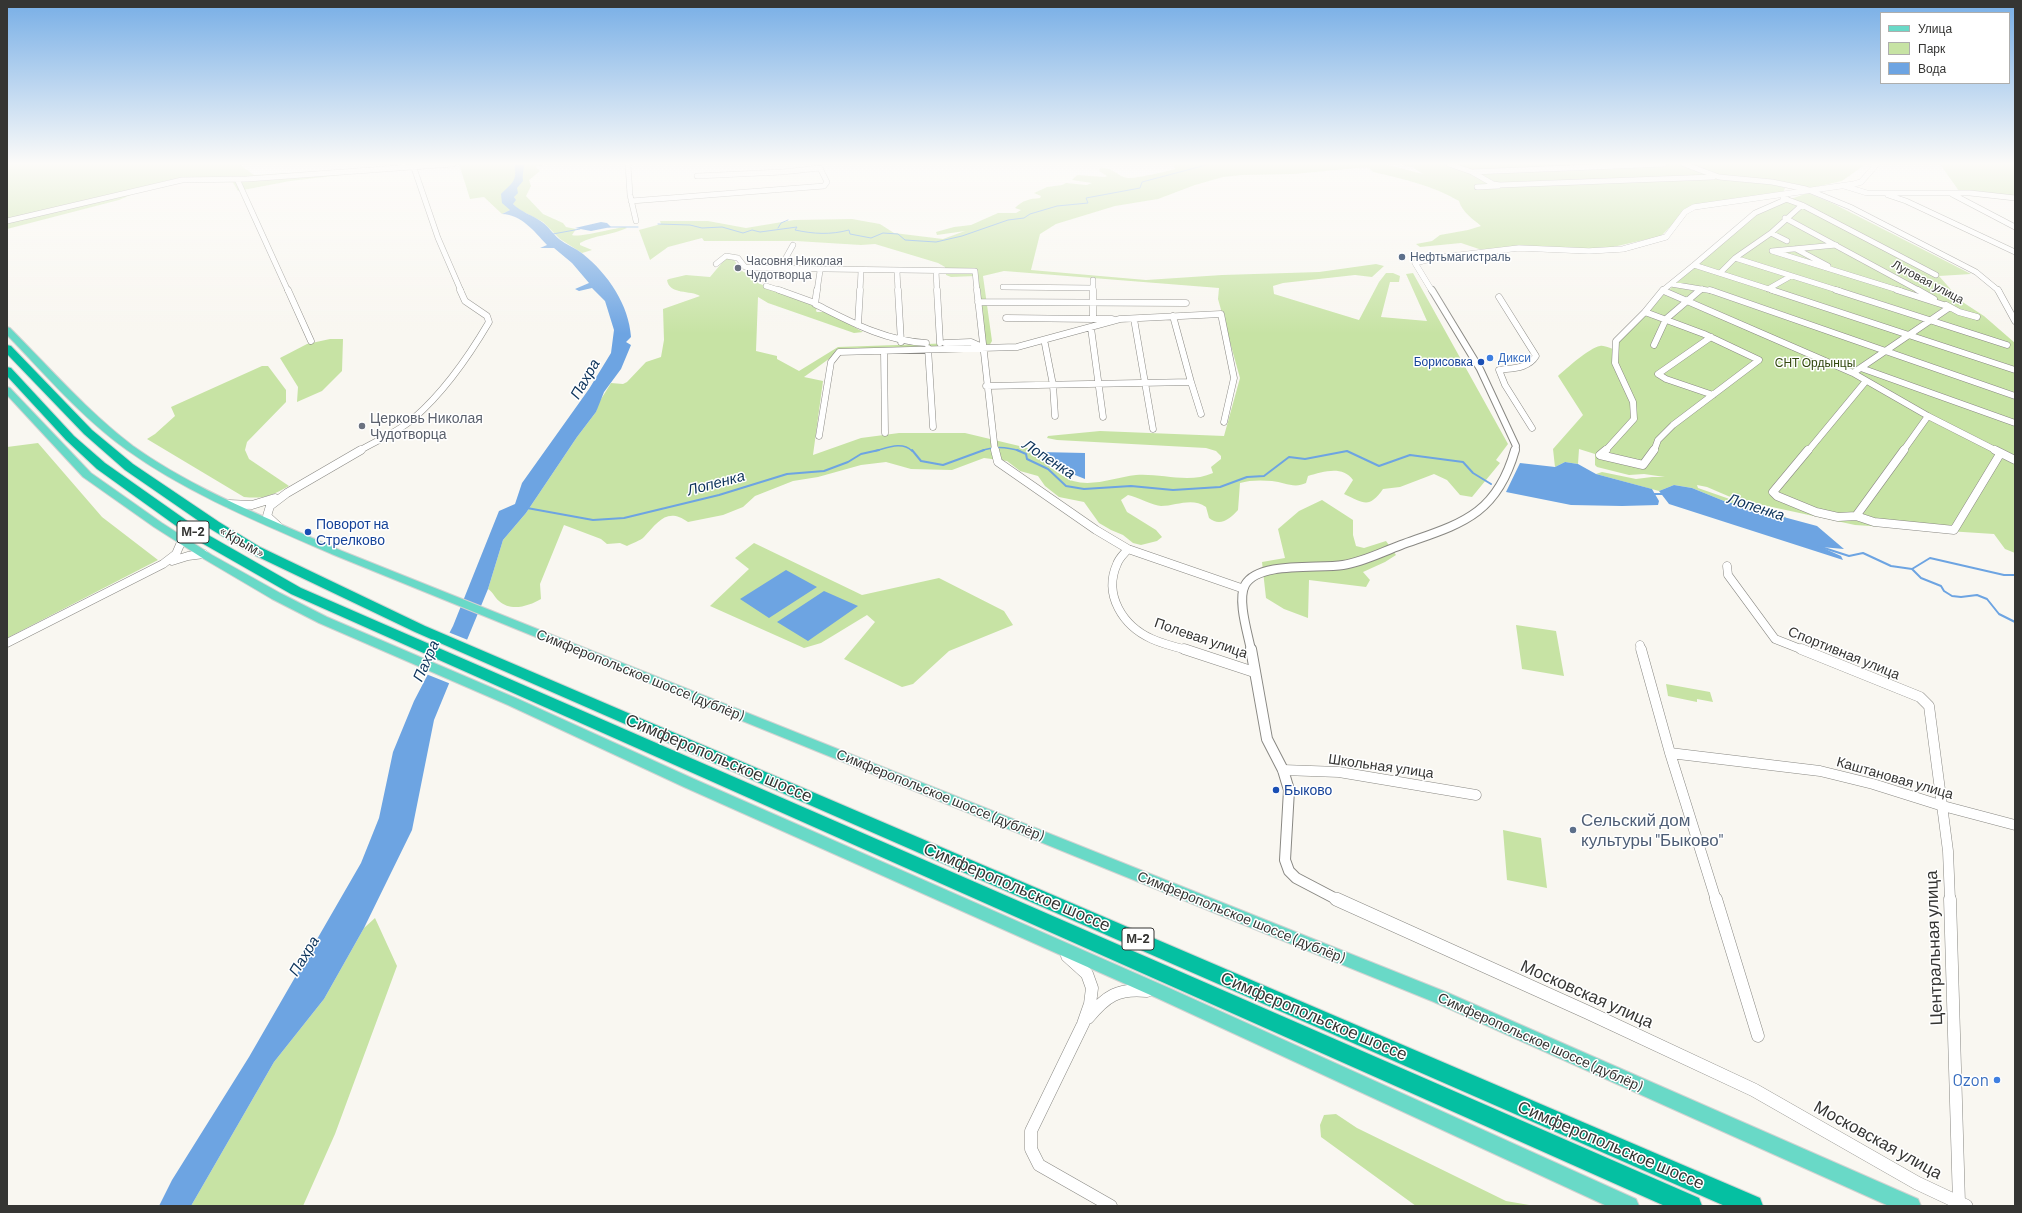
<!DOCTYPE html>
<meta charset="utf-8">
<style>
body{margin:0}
#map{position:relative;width:2022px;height:1213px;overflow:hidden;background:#f9f7f1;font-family:Barlow,sans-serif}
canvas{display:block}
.frame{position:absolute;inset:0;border:8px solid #353533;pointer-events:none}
.legend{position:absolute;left:1880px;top:12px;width:130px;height:72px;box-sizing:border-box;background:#fff;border:1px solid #aeaead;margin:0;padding:5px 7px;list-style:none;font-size:12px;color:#353533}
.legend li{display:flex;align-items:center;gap:8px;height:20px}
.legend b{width:20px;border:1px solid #aeaead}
</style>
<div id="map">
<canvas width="2022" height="1213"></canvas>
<div class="frame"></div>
<ul class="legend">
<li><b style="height:5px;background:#69d9c7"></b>Улица</li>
<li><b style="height:11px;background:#c7e3a4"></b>Парк</li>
<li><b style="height:11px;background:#6da4e2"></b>Вода</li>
</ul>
</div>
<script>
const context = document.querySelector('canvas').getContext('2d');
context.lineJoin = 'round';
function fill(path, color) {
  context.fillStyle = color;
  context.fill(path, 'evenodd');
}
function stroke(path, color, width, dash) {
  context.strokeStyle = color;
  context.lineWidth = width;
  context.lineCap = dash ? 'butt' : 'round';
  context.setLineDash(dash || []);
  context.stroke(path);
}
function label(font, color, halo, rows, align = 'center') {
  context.font = font + ' Barlow,sans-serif';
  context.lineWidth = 3;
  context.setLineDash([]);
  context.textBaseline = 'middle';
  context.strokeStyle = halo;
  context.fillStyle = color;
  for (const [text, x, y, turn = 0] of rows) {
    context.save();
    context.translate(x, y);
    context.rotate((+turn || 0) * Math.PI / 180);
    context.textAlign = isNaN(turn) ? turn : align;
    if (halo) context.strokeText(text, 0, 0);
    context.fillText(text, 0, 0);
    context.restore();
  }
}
fill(new Path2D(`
 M7,164H239L254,175L360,169L358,173L290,181L238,191L232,181H188L140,191L119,200L7,229Z
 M459,164H514L516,173L510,210L502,214L484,197L470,199Z
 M524,164H545L536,167L540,171L529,180L531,186L526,196L543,214L563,223L566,227L576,229L572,235C579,238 615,228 625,227L627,228C612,235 595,235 580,243V245L592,250L582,253L560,239L543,222L518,209L513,204L515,200L514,197Z
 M1173,164H1385L1423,174L1412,167L1399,164H1866L1842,181L1811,188L1776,185L1785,188L1783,193L1691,206L1661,236L1600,250H1482L1461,243L1420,247L1416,244L1432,241L1440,235L1468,230L1481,226C1473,219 1462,212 1459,201C1432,185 1403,179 1373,172L1368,167L1294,174L1242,175L1223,177L1195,185L1158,199L1115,206L1056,224L1040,234L1031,270L1146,280L1222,275L1319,272L1376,264L1384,266L1372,277L1355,275L1283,283L1273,286L1274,294L1359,320L1379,282L1386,273H1393L1400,276L1399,282H1390L1381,317L1427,321L1406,274L1413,273L1508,444L1496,460L1500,463L1472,497L1460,495L1447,480L1434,474L1400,487L1383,489C1369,509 1364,503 1344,494L1353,480C1342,465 1323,472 1308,476L1306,483C1294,489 1284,482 1272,481C1262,480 1249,480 1240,483L1238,510C1230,519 1220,527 1209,518L1206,507C1192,497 1176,506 1161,506C1154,506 1137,497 1128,495L1121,500L1127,512L1156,530L1162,537L1157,541L1141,545L1133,543L1123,535L1111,530L1099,523L1084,502L1059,497L1045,486L1038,476L1020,471L1007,461L984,458L952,470L911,469L886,462L861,465L818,477L793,481L755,496L743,507L723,515L688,522C667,507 658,522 644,537C640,541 632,543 627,546L620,543L607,544L601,539L564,525L540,584L541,599C529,606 511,612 499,601C495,598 493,592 488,589L503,540L526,513L577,437L596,412L598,404L611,383L623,384L627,382L646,362L661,357L664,340L663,309L700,296C691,290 669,295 667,280L669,279L686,275L710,277L726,258L734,260L742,271L755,278L754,280L760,284L812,302L817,307L816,311L817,312H827L863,332L854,333L768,303L758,297L756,351L777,356V359L799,371L838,347L985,342L976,276L951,277L946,275L945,267L938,263L875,244L861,245L796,241H704L702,238L668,247L650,260L639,230L661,224L660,221H708L746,228L794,220L852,219L880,224L894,233L943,239L965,231L937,235L936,232L954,227L971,225L998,213H1016L1021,210L1015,208C1023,200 1029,199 1040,198L1041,196L1034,193L1047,187L1062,185L1066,183L1087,185L1092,183L1072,180L1077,175L1105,177L1107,176L1099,171L1100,168C1113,166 1117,177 1128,178C1139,178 1163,172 1175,169ZM1004,271L1219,288L1218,299L1240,378L1224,436L1100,431L1048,436L1047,438L1057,440L1206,448L1216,451L1221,456V459L1211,467L1213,473C1189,484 1161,473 1136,475C1116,477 1094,487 1073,481C1061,477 1039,459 1032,449L965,433H899L861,438L813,455L823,381L804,377L837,353L989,346L992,341L983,276Z
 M1940,164H2015V198L1959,191Z
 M1808,193L1834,204L1971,274L1939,276L1961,301L1984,316L2015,343V553L2005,549L1994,534L1855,525L1735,499L1707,487L1697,485L1698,488L1741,503L1783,514L1787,519L1724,501L1692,488L1674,485L1659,491L1596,474L1602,472L1636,479L1652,477H1665L1644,474L1629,475L1597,467L1595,465V454L1579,449L1578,464L1565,462L1555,467L1553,449L1583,415L1558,376C1567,368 1589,348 1600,346C1604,345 1609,348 1613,349L1644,312L1753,215L1776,204Z
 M330,339H343L342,371L322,391L297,402L298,387L280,358L307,344Z
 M262,366H268L286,390V402L247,442L245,450L249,459L289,486C271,496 264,499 244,497L147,439L155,434L175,416L171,407Z
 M38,443L102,517L158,560L7,638V447Z
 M1322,500L1353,520V535L1356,546L1364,548L1386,541L1396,555L1385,562L1363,572L1370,580L1366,587L1309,580L1308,618L1284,609L1266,598L1262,562L1285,558L1278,529L1299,511Z
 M754,543L862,595L939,578L1004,611L1013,625L949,651L913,684L902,687L844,659L875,622L867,615L821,643L804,648L710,606L749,569L735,558Z
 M1516,625L1556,631L1564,676L1522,669Z
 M1666,684L1710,692L1713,702L1697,699V702L1668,696Z
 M1503,830L1541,838L1547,888L1507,880Z
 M375,918L397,966L335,1134L303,1206H191L274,1062L324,999L364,928Z
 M1336,1114L1357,1128L1506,1201L1535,1206H1416L1321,1137L1320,1125L1324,1115Z`), '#c7e3a4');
fill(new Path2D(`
 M514,164H524C524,170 522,175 523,181L517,188L518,193L514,197L516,200L513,204C521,212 532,215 542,222C548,226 553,234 559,239C566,245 576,248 583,254C608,274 629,305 631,337L626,342L631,345L621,369L604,392L596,412L577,437L526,513L503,540L488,589L434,720L412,830L364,928L324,999L274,1062L191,1206H159L172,1180L249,1057L361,863L379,818L393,752L414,701L453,626L499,511L515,504L522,483L589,389L611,353L614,330L605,301L592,288L579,291L575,289L589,283L572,263L554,248H540L547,245C534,231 522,215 502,214L510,210L502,203L501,194C512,183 518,181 514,164Z
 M601,222L607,223L611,227L591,231L575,228Z
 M1039,452L1085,453V479L1070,473L1066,468C1057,466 1043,460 1039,452Z
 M1565,462L1578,464L1596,474L1652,489L1659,501L1658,505L1622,506L1571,505L1506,492L1520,463L1555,467Z
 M1674,485L1692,488L1724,501L1817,526L1844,549L1821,547L1841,556L1843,560L1669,504L1659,491Z
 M786,570L817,587L769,618L740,599Z
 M824,591L858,606L808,641L777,622Z`), '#6da4e2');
fill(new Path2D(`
 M448,632L468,640L451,684L426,674Z`), '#f9f7f1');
stroke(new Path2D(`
 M658,224L690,225L702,228L722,227L743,233L752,230L760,232L797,227L795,230C814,234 830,235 849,230L850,234L871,238L883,233L898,234L905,240L936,242L962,236L1008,220L1024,218L1030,214L1057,206L1088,203L1086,198L1140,188L1142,182L1210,164
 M608,227H638
 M778,228L781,223L788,220
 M553,234L580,229`), '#6da4e2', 1);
stroke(new Path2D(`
 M875,451C887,448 902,441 912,451
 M981,451C993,446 1008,447 1020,451`), '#6da4e2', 1.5);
stroke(new Path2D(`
 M912,450L921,461L943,465L984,450
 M1017,450L1026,454L1027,459L1048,469L1066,486L1084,489L1131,486L1173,490L1220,487L1247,477L1264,476L1289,457L1305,459L1347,451L1379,466L1410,455L1463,462L1473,473L1491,484
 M1653,494H1663
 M527,508L593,520L624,518L719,495L787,474L824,471L848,462L861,454L879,450
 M1818,546L1849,556L1863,553L1891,566L1912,569L1921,578L1941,586L1944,591L1952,596L1961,597L1977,595L1987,599L1999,614L2015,622
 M1912,569L1930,558L2004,575H2015`), '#6da4e2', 2);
const minorFar4 = new Path2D(`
 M628,164L630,195L636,221
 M1449,164L1472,172L1493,184L1500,185L1713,177
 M1684,164L1719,177L1772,182L1806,189L1850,207L1976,272L1999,291
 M414,168L438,238L461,291
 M1472,172L1664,164
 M237,179L288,291
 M1844,186L1867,193H1970L2015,198
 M1477,187L1498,186
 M1952,194L2015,227
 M1888,195L1906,201L2015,252
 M631,201L824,186L827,182L820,168L782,172L697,176
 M1802,205L1936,275
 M1785,218L1920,291
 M7,221L182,180L247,179L453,164
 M1771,233L1787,241
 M1836,245L1772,251L1901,291
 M1796,249L1828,266
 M1735,258L1771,233L1802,205L1783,198
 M716,264L726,256L738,258L745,267L753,268L975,271L977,291
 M779,270L793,245
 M897,271L898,291
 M936,271L937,291
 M1720,273L1735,258L1840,291
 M1093,280V291
 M1671,284L1713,291
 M766,286L782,291
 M1003,287L1093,288
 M1768,289L1791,276
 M817,291L820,271
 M860,291L861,271
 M1662,291L1694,265
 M1699,291L1702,289
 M1775,291L1694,265L1755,213L1787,199`);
const minorFar3 = new Path2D(`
 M288,290L311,341
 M779,290L815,303
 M817,290L815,304C851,322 885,341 926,343
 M898,290L901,342
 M937,290L940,343
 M977,290L995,451
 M1093,290V319H1112
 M1710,290L2015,396
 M1772,290L2015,370
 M1836,290L2007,345
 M1897,290L1950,307L1853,373L1928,416L1997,451
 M1918,290L1934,299
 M1998,290L2015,321
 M1664,291L1853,373
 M1499,297L1536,356C1528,369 1512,368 1499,370L1505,385L1532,428
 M978,302L1186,303
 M1946,305L1959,312L1977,317
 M1645,312L1704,334L1759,360L1673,425L1658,440L1654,451
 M1645,312L1663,290
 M1173,316L1191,382
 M1006,318L1093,319
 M1134,319L1153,429
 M858,325L860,290
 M1091,328L1103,417
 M1711,337L1658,374L1666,379L1713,395
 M945,343L971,342L980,346
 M1045,344L1053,385L1055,416
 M1654,345L1666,319L1700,290
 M928,348L933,427
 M884,351L885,433
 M1861,368L2015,423
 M986,386L1191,382L1201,414
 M819,436L831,362L839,352L1017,347L1120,319L1221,314L1234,378L1224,422
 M359,451C376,441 400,431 414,418C444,392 469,356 489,322L487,316L465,301L460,290
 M1605,451L1634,419L1633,402L1615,363L1616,341L1645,312
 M1808,451L1866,381
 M1903,451L1928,416`);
const minorFar2 = new Path2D(`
 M995,450L998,462L1096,530L1128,549L1241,588
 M1606,450L1600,455L1643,465L1654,450
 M1808,450L1773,492L1777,496L1816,512L1838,517L1856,516L1874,522L1954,530L2000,454
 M1995,450L2015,460
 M229,504L252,505L275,498
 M1856,516L1904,450
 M278,526L267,516L270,506L287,493L361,450
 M1128,549C1124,554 1119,558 1117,564C1103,595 1123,626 1152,639C1163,644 1175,647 1187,650
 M172,561L188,556L204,554
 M1727,566L1728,575L1775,639L1803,650
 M7,643L163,564L176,554L182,540
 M1640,645L1641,650`);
const minorFar1 = new Path2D(`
 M1184,649L1254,672
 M1641,649L1670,753L1716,900
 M1801,649L1920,697L1929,706L1948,851L1950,900
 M1670,753L1820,771L1873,784L1943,806L2015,825
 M1283,770L1339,772L1476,795`);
const minor = new Path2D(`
 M1716,899L1758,1036
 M1950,899L1959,1203
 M1067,956L1087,974L1092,988L1090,1004L1083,1024L1031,1131V1149L1039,1165L1111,1206
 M1088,1018C1106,996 1118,988 1147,991`);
const tertiaryFar4 = new Path2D(`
 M1432,291L1415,263L1434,258L1519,248L1589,251L1623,249L1666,237L1685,212L1694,207L1854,184L1861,182L1877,164`);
const tertiaryFar3 = new Path2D(`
 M1432,290L1480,369L1516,446L1515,451`);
const tertiaryFar2 = new Path2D(`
 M1251,650C1248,634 1237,600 1245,585C1258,561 1319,569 1343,565C1363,562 1382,552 1401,545C1459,524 1496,517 1515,450`);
const tertiaryFar1 = new Path2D(`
 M1251,649L1267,739L1283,770L1289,790L1285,860L1289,871L1296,878L1338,900`);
const tertiary = new Path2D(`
 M1336,899L1587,1012L1754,1090L1917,1183L1966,1206`);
const primary = new Path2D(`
 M7,327L10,328C50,368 88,412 133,446C194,490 273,520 342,551L1446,992L1918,1199L1921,1206H1889L1434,1002L334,555C263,524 190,495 127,450C82,418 45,374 7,335Z
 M7,387L10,388L91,473L162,523L212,555L280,593L327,617L518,699L694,779L1169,988L1636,1199L1639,1206H1607L1157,998L684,787L508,705L319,623L272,599L204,559L154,527L83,477L7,395Z`);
const motorway = new Path2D(`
 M7,345L11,346L92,430L133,464L219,522L260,547L425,626L1760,1198L1763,1206H1725L415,632L250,553L209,528L125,470L84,434L7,354Z
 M7,367L11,368L74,436L105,463L203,532L301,588L1699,1198L1702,1206H1665L291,594L193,538L97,469L66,440L7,376Z`);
stroke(minorFar4, '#898883', 6);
stroke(minorFar3, '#898883', 7);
stroke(minorFar2, '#898883', 9);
stroke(minorFar1, '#898883', 11);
stroke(minor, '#898883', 13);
stroke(tertiaryFar4, '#898883', 6);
stroke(tertiaryFar3, '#898883', 8);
stroke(tertiaryFar2, '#898883', 10);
stroke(tertiaryFar1, '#898883', 12);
stroke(tertiary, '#898883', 14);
stroke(primary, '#d3d3d2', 2);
stroke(motorway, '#d3d3d2', 2);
stroke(minorFar4, '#fff', 5);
stroke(minorFar3, '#fff', 6);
stroke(minorFar2, '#fff', 8);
stroke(minorFar1, '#fff', 10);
stroke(minor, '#fff', 12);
stroke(tertiaryFar4, '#fff', 5.5);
stroke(tertiaryFar3, '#fff', 6);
stroke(tertiaryFar2, '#fff', 8);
stroke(tertiaryFar1, '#fff', 10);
stroke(tertiary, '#fff', 13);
fill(primary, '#69d9c7');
fill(motorway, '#05c0a2');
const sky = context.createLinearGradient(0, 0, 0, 334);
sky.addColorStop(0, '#77aee6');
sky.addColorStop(0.49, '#fcfbf9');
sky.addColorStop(1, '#fcfbf900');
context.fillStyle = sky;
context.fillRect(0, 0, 2022, 334);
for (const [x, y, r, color] of [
 [1402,257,4,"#5c6f8a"],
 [738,268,4,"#6b7280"],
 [1490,358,4,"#3f7fe0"],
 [1481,362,4,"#1a4fb4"],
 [362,426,4,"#6b7280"],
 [308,532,4,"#1a4fb4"],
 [1276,790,4,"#1a4fb4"],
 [1573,830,4,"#5c6f8a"],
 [1997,1080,4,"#3f7fe0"]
]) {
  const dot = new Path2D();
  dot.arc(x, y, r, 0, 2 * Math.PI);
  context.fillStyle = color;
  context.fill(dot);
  stroke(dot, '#fff', 1.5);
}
label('12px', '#4e5e75', '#fff', [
 ["Нефтьмагистраль",1410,257]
], 'left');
label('12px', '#5b616d', '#fff', [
 ["Часовня Николая",746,261],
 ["Чудотворца",746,275]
], 'left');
label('12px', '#353533', '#fff', [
 ["Луговая улица",1928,282,28]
]);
label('12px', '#366cbe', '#fff', [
 ["Дикси",1498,358]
], 'left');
label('12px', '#164399', '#fff', [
 ["Борисовка",1473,362]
], 'right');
label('12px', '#32470f', '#fff', [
 ["СНТ Ордынцы",1815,363]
]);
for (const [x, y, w] of [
 [193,532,32],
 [1138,939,32]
]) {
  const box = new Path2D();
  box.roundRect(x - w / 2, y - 11, w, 22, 3);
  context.fillStyle = '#fff';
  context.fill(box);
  stroke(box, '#353533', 1);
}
label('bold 13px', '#353533', null, [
 ["М-2",193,532],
 ["М-2",1138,939]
]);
label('14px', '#5b616d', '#fff', [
 ["Церковь Николая",370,418],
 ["Чудотворца",370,434]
], 'left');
label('14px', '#164399', '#fff', [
 ["Поворот на",316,524],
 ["Стрелково",316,540],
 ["Быково",1284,790]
], 'left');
label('14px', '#353533', '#fff', [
 ["«Крым»",242,542,30],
 ["Полевая улица",1201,638,19],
 ["Спортивная улица",1844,653,22],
 ["Симферопольское шоссе (дублёр)",640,675,22],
 ["Школьная улица",1381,766,8],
 ["Каштановая улица",1895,778,16],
 ["Симферопольское шоссе (дублёр)",940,795,22],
 ["Симферопольское шоссе (дублёр)",1241,917,22],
 ["Симферопольское шоссе (дублёр)",1540,1042,24]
]);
label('italic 15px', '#0c335b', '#fff', [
 ["Пахра",585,379,-60],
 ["Лопенка",1049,459,33],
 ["Лопенка",716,483,-15],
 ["Лопенка",1756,507,18],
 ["Пахра",426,661,-66],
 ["Пахра",304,956,-59]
]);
label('17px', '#353533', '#fff', [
 ["Симферопольское шоссе",719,758,23],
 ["Симферопольское шоссе",1017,887,23],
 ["Центральная улица",1934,948,-92],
 ["Московская улица",1587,994,24],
 ["Симферопольское шоссе",1314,1016,23],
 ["Московская улица",1878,1140,29],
 ["Симферопольское шоссе",1611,1145,23]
]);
label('17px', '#4e5e75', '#fff', [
 ["Сельский дом",1581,820],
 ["культуры \"Быково\"",1581,840]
], 'left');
label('17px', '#366cbe', '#fff', [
 ["Ozon",1989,1080]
], 'right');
</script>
